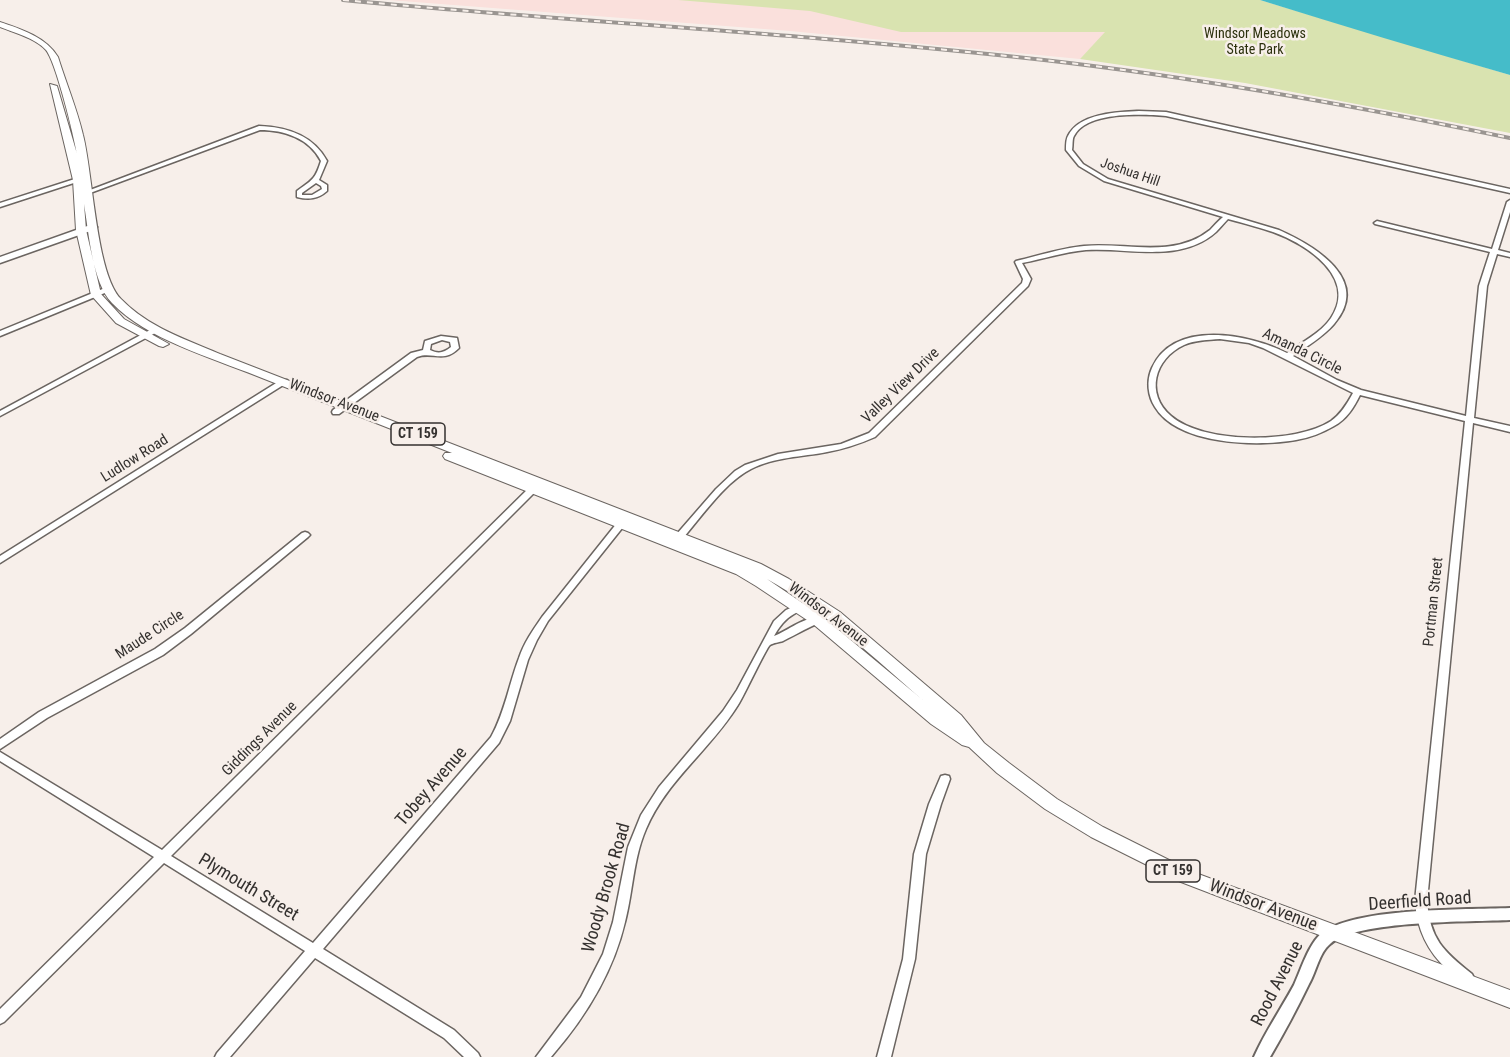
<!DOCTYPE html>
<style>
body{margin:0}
canvas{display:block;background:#f7efea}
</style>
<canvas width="1510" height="1057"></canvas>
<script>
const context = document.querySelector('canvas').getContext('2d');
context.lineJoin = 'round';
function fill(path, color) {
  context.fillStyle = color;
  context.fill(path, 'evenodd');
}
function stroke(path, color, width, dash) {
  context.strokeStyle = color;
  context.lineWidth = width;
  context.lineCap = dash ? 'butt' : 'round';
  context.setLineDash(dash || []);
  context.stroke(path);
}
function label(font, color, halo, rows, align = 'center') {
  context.font = font + ' "Roboto Condensed",sans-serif';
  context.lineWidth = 5;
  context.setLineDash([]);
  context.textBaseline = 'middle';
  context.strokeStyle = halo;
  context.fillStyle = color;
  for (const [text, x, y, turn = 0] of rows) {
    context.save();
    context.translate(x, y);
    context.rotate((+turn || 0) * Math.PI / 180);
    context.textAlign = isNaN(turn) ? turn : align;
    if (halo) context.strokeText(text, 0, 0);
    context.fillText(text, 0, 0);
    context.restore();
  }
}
fill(new Path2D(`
 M389,0H1137L1080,59L790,31Z`), '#fae0dc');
fill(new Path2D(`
 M678,0H1260L1510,75V133L1245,83L1080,59L1105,32H901L810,11Z`), '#d9e3b0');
fill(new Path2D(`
 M1260,0H1510V75C1426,51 1343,26 1260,0Z`), '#45bcc9');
const minor = new Path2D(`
 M1139,111L1166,112L1510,189V193L1166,116C1143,114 1087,111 1074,136C1072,139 1073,145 1072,150L1083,164L1108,179L1279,230C1315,246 1372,280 1334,324C1323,337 1307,346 1293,356L1337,380L1361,390L1466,416L1479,286L1490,252L1375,224L1374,223L1377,221L1492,249L1507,202L1510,200V212L1498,250L1510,253V257L1497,254L1487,286L1474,418L1510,426V432L1473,423L1427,901C1430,939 1443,951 1472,974L1474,978L1472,982L1468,984C1460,981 1454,975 1448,970C1427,951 1417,929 1415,901L1465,421L1360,395C1354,407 1347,419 1334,426C1322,433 1309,438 1296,440C1257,447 1178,445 1155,407C1148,396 1146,381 1152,368C1174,319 1249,334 1287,353C1302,342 1321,333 1331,318C1358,278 1307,244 1273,232C1258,227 1243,223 1228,219C1224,223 1220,228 1216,232C1180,264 1128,247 1086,250C1064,252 1043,259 1022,263L1031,279L1028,286L875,437C859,444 844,449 827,452C802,457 774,457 751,469C722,484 699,521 677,545H671L669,543L716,489L735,471L745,465L778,454L841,444L869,433L1022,283L1023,279L1015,262L1016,261C1038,256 1061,248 1084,246C1125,242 1174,259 1210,230C1214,226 1218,221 1223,217L1104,181L1079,166L1066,150C1066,146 1066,139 1068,136C1079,113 1118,112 1139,111ZM1220,339L1249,343L1263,348L1353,393C1347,404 1341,414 1331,421C1296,444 1203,444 1171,416C1145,394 1154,359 1184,345C1195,340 1208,340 1220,339Z
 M259,126C287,127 313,135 327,161L319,180L327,185V191C318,199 309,200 297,197V191C312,180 315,180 321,161C309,138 284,130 260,130L82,196L77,195ZM316,183L321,186L322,189L312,195H302V193Z
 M84,176L86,177V179L0,207V203Z
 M105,288H108L112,290L0,336V331Z
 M150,330H156L157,332L0,416V411Z
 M441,336L457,338L459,348C443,364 433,351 417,357L339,414H333L332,412L333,410L411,353L423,350L425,341ZM442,340L450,342L451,347C444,353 438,354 430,350L431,344Z
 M281,380H287L288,382L0,563V556Z
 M537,482L540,483L541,485L540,487L171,856L313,943L491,737C505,712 509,684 519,658C524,643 533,630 542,617L621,518H627L628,520L627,522L548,621L537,640L528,660L510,721L499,743L323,949L454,1030L478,1053L480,1057H464L444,1038L315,958L230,1057H215L217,1053L305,951L164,863L4,1022L0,1024V1009L154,857L0,761V752L162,850L534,483Z
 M305,532L308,533L310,535L308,537L191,634L163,655L47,718L0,749V739L39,712L155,649L185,628L302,533Z
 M802,603L805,604L807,606C803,610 799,611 794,614C785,619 779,627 774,636C789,630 808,614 824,617L826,619L824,621C810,626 797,634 783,641C780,642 773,643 770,645C766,648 744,696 738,705C711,749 666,781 646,829C633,859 633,892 625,922C613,973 585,1018 551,1057H536L581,997L603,954L613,922L628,847L641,815L659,787L723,711L737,690L774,621L786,610Z
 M945,775L949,776L950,779L941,804L926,854L915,959L891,1057H877L903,959L914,854L929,804L941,776Z`);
const tertiary = new Path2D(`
 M1510,908V920C1473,922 1355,920 1330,944C1319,953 1316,972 1309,984C1297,1009 1284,1033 1270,1057H1254C1265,1032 1281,1009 1294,985C1301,970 1309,943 1322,933C1357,907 1464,910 1510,908Z`);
const secondary = new Path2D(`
 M93,224L97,227L96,229L0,263V257Z`);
const primary = new Path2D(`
 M0,22C21,29 46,37 58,57C66,83 77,109 83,135C93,173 96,274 121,299C148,327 185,339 220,354L761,564L789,579L840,612L961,715L984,743L1009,763L1057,799L1103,827L1193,872L1510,990V1008L1181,882L1091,837L1045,809L997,773L969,747L962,745L931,724L813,624L756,586L736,574L445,459L443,456L445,453H452C387,427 322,402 257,376C212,358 146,339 112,303C92,282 89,233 84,204L86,230L101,294L124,319L169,344L163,347L159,346L116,323L91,295L76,230L73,180L50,84L57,86L77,154C74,136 56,62 46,50C35,38 15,33 0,27ZM767,579C825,611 874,658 924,701L823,617Z`);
stroke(minor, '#6b6561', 3);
stroke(tertiary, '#6b6561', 4);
stroke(secondary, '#6b6561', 3);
stroke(primary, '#6b6561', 2);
fill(minor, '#fff');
fill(tertiary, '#fff');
fill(secondary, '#fff');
fill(primary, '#fff');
const rail = new Path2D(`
 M343,0C576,22 811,34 1044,60C1201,78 1356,106 1510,138`);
stroke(rail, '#9a9591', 4);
stroke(rail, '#f7efea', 2, [6]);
label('14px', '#2b300c', '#f7efea', [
 ["Windsor Meadows",1255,34],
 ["State Park",1255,50]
]);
label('14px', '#34312f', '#f7efea', [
 ["Joshua Hill",1130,173,19]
]);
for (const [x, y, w] of [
 [418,434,54],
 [1173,871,54]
]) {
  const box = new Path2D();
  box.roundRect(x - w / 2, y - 11, w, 22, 4.5);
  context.fillStyle = '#f7efea';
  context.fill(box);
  stroke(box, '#34312f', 1.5);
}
label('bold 14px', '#34312f', null, [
 ["CT 159",418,434],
 ["CT 159",1173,871]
]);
label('15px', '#34312f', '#f7efea', [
 ["Amanda Circle",1302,352,26],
 ["Valley View Drive",901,386,-44],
 ["Windsor Avenue",334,401,21],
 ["Ludlow Road",135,459,-32],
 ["Portman Street",1434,602,-84],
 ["Windsor Avenue",828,615,37],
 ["Maude Circle",150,635,-33],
 ["Giddings Avenue",260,739,-45]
]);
label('18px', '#34312f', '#f7efea', [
 ["Tobey Avenue",432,787,-49],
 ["Plymouth Street",248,888,31],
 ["Woody Brook Road",607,888,-74],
 ["Deerfield Road",1420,902,-4],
 ["Windsor Avenue",1263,906,21],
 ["Rood Avenue",1278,984,-63]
]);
</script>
